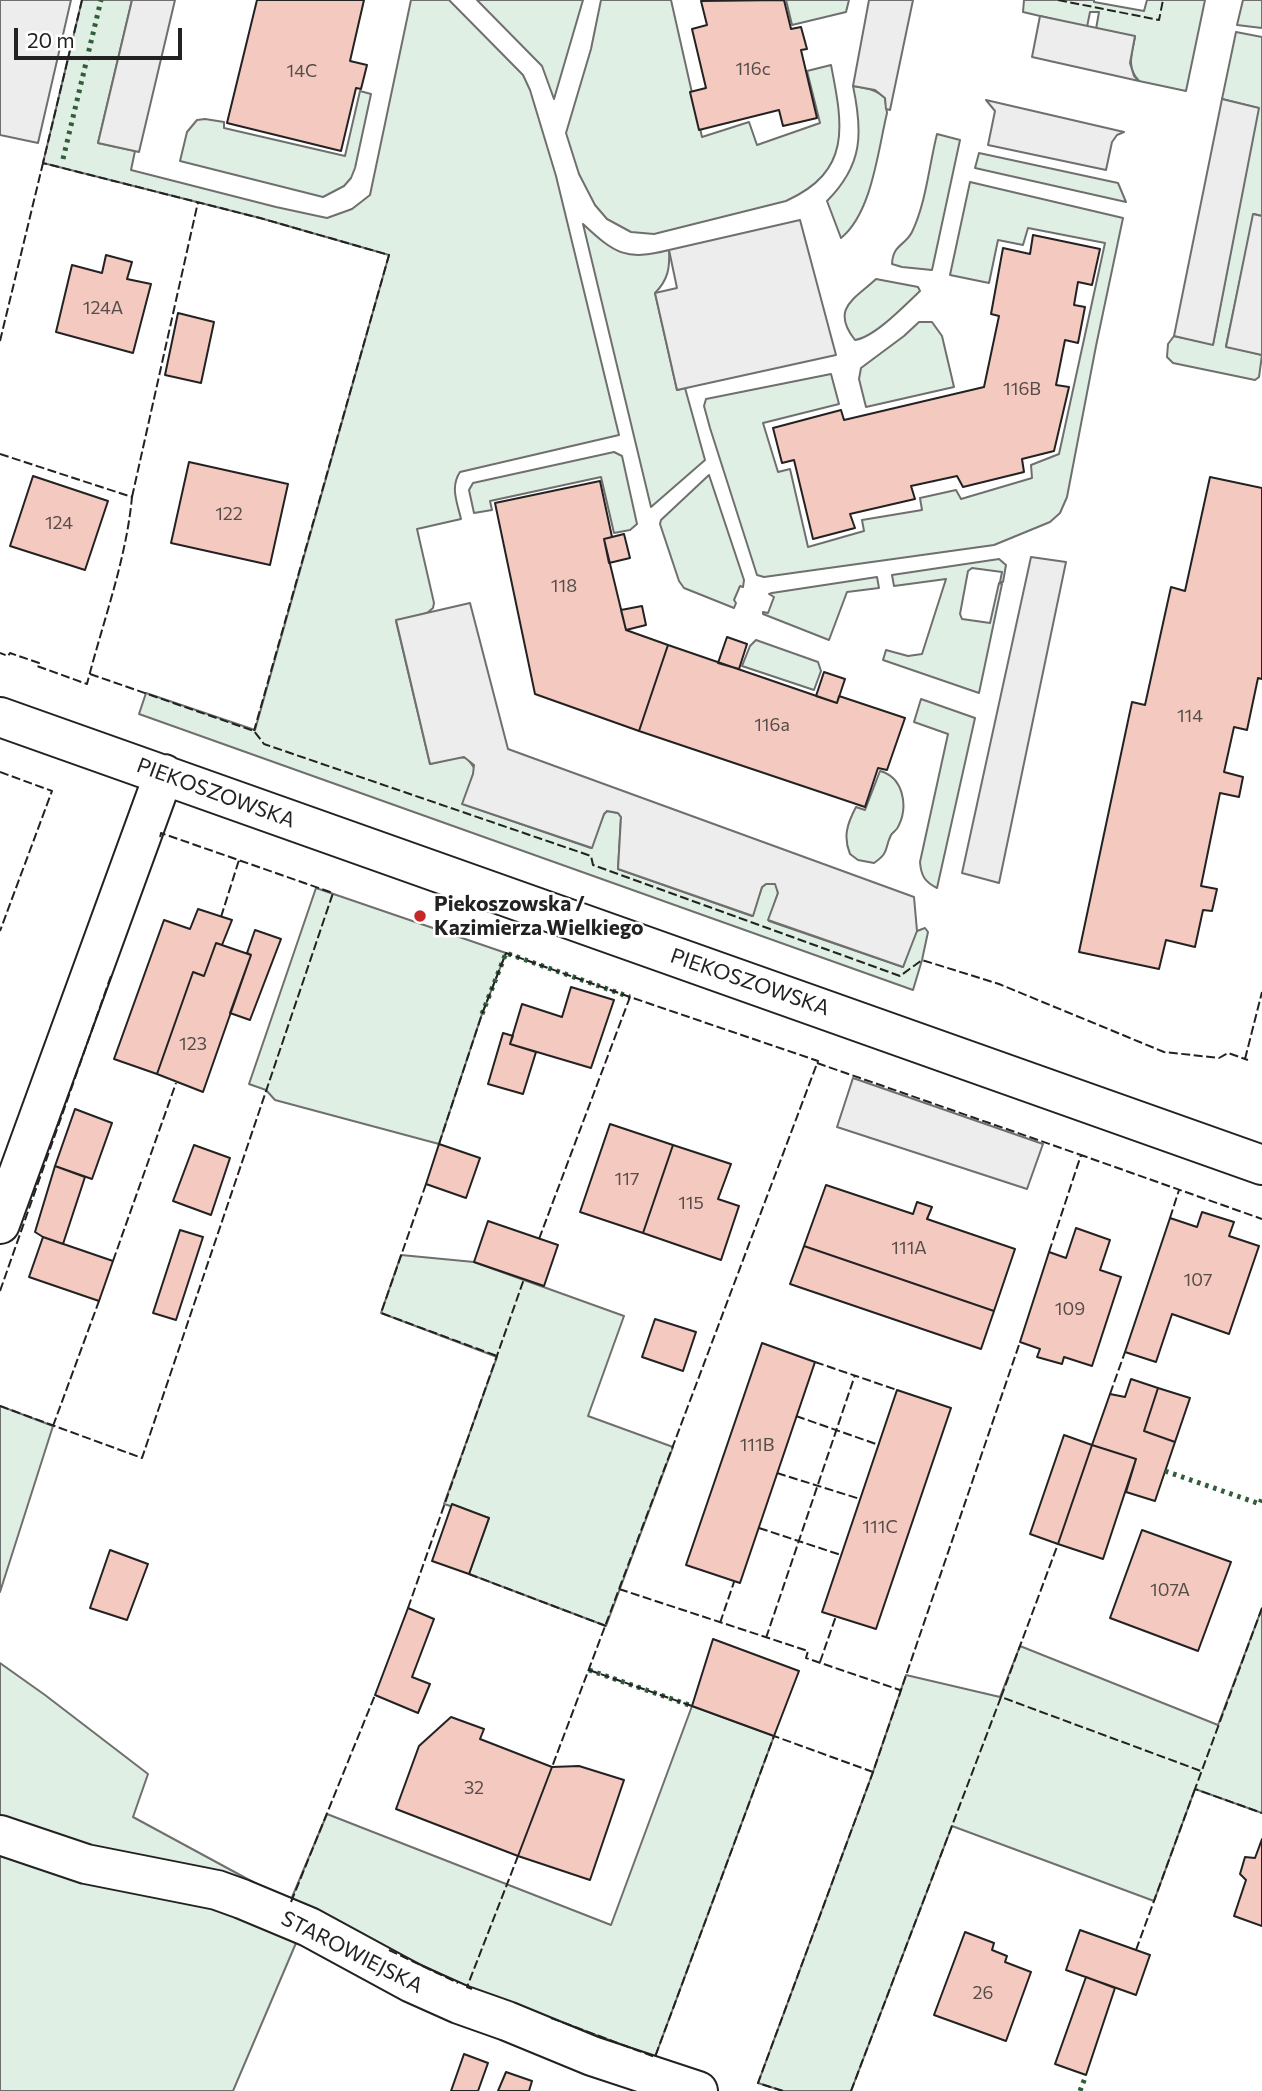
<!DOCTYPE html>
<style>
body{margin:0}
#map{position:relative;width:1262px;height:2091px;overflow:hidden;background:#fff;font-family:Commissioner,sans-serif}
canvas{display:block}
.scale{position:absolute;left:14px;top:28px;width:168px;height:32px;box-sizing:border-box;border:4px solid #222;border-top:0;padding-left:9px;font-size:21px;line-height:24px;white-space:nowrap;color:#222;-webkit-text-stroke:5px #fff;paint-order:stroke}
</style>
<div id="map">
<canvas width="1262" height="2091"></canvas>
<div class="scale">20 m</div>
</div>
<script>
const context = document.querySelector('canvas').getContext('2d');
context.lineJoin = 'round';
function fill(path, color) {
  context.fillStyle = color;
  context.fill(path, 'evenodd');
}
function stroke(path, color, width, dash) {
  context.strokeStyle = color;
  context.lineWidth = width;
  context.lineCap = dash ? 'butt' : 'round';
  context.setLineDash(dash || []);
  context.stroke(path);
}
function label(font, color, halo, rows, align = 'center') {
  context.font = font + ' Commissioner,sans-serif';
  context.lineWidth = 5;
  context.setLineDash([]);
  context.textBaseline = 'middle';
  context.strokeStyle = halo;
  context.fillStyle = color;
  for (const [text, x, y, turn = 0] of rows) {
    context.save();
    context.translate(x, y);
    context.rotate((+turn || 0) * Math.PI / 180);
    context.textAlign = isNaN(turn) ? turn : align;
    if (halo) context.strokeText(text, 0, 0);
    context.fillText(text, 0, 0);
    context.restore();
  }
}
const green = new Path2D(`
 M82,0H132L98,143L135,151L131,170L276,207L327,218L352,209L370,195L411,0H449L523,75L530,90L556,176L619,435L460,472C450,487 457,502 461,519L417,529L434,603L433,608L427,613L396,621L430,764L459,757L467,758L475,769L463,804L591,848L604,814L607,811L618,813L621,817L618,869L752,916L762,887L766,884H776L778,893L769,921L903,967L914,935L917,931L925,928L928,932L922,960L913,990L139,714L146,693L255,730L389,255L260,218L43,163Z
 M477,0H583L554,99L542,66Z
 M601,0H671L702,137L749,122L757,145L820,123L807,71L831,65C843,126 852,171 786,201L654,234L631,232L607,219L595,205L579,174L566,133L591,49Z
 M786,0H849L846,12L792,25Z
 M1024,0H1094V2L1144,11L1147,0H1205L1186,91L1139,81C1126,68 1132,53 1135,37L1096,29L1099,12H1090L1087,27L1023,12Z
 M1243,0H1262V28L1237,25Z
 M1236,32L1262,37V216L1254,214L1226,346L1262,355L1259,377L1255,380L1173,363L1167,357L1168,344L1174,336L1213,344L1258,108L1222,99Z
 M853,86C866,88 875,89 885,98L887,113C878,150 872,213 841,238L827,201C863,165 863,133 853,86Z
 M360,91L371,94L355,168L351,178L344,186L323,197L180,161L187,132L197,120L205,119L224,122V128L345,156Z
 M937,134L960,140L932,270L902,267L892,264C893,244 905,246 912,232C926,203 929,166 937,134Z
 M979,153L1118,183L1126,202L975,168Z
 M970,182L1123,218L1096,346L1067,497L1060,513L1050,522L994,545L764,577L757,575L710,428L704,406L706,399L831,374L839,404L763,423L778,472L790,469L808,547L864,531L862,520L922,510L920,498L956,490L961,499L1032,478L1031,465L1059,454L1105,243L1028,228L1023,245L998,240L989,283L950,275Z
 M583,224C615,254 626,261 669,250C670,268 668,280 655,293L677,390L685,388L705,460L651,507Z
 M876,279L913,286L918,287L920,291C905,305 875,337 855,340C830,308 855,299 876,279Z
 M919,322H932L942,336L954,387L866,407L859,379L861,368L904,336Z
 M614,452L622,456L637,524L630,530L614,533L601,477L490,501L492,510L474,513L469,490L473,483Z
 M709,475L744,580L743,587L740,586L734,600L736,603L734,608L684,588L679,581L660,524L661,520Z
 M999,559L1006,565L1003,582H1000L1002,572L972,568L968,571L960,614L962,619L990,623L999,583L1002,584L979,693L883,660L886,650L908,656L922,654L946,579L894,586L892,575Z
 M877,577L879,588L847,592L829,640L763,614V612L768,613L774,597L769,594L772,593Z
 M756,640L818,662L821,671L814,690L742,666L750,646Z
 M921,699L975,718L937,888C925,882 921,876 920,862L948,734L914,722Z
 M880,771C903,777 909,806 898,827C897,830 893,832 891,835C884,849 890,852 874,863L858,860L850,854C843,837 847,824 856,807L865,810Z
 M316,888L506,953L482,1014L439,1144L275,1100L266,1090L249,1084Z
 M401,1255L474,1262L624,1316L588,1416L673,1447L606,1626L469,1574L489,1518L444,1504L497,1357L381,1313Z
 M0,1406L53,1426L0,1592Z
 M1262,1608V1813L1195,1789L1154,1901L952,1826L851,2091H783L758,2083L873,1772L906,1675L1000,1697L1020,1646L1218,1725Z
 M0,1663L45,1695L148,1774L133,1817L290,1902L327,1814L611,1925L692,1706L774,1736L655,2057L467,1987L291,1902L296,1943L233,2091H0Z`);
fill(green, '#e0efe3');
stroke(green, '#6f6f6f', 2);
const parking = new Path2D(`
 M0,0H71L38,143L0,135Z
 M132,0H175L139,152L98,143Z
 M869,0H913L890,110L886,109L885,98L875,90L853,86Z
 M1040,16L1135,36L1130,63L1134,76L1139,81L1032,57Z
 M1222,99L1259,108L1213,345L1174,336Z
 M986,100L1124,132L1117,135L1112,142L1106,170L988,145L995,111Z
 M1253,214L1262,216V355L1226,347Z
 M800,220L836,355L677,390L655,293L677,288L669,250Z
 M1031,557L1066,562L999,883L962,873Z
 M470,603L508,749L914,897L917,931L903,967L768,920L778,893L775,884H766L762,887L753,916L618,869L621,817L618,813L607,811L604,814L592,848L462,804L473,774L474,765L464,757L430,764L396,620Z
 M853,1078L1043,1144L1027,1189L837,1127Z`);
fill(parking, '#ededed');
stroke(parking, '#6f6f6f', 2);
const building = new Path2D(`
 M257,0H364L350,61L367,65L361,89L356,88L341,151L227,123Z
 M784,0L791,29L801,27L807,49L801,50L817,118L783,126L779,110L699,130L690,92L706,88L692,29L707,25L701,1Z
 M1033,235L1100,249L1092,285L1078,282L1074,305L1085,307L1078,343L1065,340L1056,385L1069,387L1054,451L1022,459L1024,472L963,487L957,476L911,486L915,499L850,514L855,528L813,539L794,460L782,463L773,428L841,410L844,420L984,387L999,316L991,314L1003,248L1030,254Z
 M106,255L132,262L127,279L151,284L133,353L56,332L72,265L102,273Z
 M178,313L214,322L201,383L165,375Z
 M189,462L288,484L270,565L171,543Z
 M33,476L108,501L85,570L10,546Z
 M1210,477L1262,488V679L1258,678L1247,730L1234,727L1224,772L1243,777L1239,797L1220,793L1201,886L1217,889L1212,911L1203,910L1195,947L1166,940L1159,969L1079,952L1132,702L1145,705L1171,587L1185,591Z
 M600,481L612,537L604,539L626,630L668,645L639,731L535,694L495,503Z
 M624,534L630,558L609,563L604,539Z
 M642,606L646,625L626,630L621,610Z
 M727,637L747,644L739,669L718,663Z
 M668,645L837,703L839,696L905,718L887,770L878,768L865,807L639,731Z
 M824,672L845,679L837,703L816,696Z
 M198,909L232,920L222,945L216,943L204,976L193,972L157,1074L114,1059L164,920L190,929Z
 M255,930L281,939L250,1020L230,1013L251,955L247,953Z
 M216,943L251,955L203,1092L157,1074L193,972L204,976Z
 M571,987L614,1000L591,1068L510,1044L522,1004L562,1017Z
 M503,1033L513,1036L510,1044L536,1052L523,1094L488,1084Z
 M75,1109L112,1123L92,1179L55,1166Z
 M610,1124L673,1145L643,1233L580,1212Z
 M439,1144L480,1158L466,1198L426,1184Z
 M194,1145L230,1158L211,1215L173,1201Z
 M673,1145L731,1164L718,1199L739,1206L721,1260L643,1233Z
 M55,1166L85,1177L63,1244L43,1237L35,1232Z
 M826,1185L913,1214L917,1202L932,1207L927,1219L1015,1249L994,1311L804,1246Z
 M1202,1212L1234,1222L1229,1236L1259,1246L1229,1334L1172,1314L1156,1362L1125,1352L1170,1218L1197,1227Z
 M488,1221L558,1245L544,1286L474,1262Z
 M1076,1228L1110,1240L1100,1270L1121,1277L1092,1366L1064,1357L1062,1364L1037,1357L1040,1349L1020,1342L1049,1252L1066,1258Z
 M180,1230L203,1237L176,1320L153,1313Z
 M43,1237L113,1261L99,1301L29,1277Z
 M804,1246L994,1311L981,1349L790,1284Z
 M655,1319L696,1332L683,1371L642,1357Z
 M762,1343L815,1362L740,1583L686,1565Z
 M1131,1379L1158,1388L1144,1431L1175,1442L1155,1501L1126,1492L1136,1459L1092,1445L1110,1394L1125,1397Z
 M1158,1388L1190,1398L1175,1442L1144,1431Z
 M897,1390L951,1408L876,1629L822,1612Z
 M1064,1435L1092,1445L1058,1544L1030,1534Z
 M1092,1445L1136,1459L1103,1559L1058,1544Z
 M452,1504L489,1518L469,1574L432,1561Z
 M1142,1530L1231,1562L1198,1651L1110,1618Z
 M110,1550L148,1564L127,1620L90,1608Z
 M408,1608L434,1619L412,1677L430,1684L418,1713L375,1695Z
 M713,1639L799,1671L774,1736L692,1706Z
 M451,1717L484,1729L480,1739L552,1767L518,1856L396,1809L419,1746Z
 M579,1766L624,1780L590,1880L518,1856L552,1767Z
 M1262,1839V1926L1234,1916L1246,1880L1240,1874L1245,1857L1255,1858Z
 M1080,1930L1150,1955L1136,1995L1066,1970Z
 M965,1932L994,1943L992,1950L1007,1956L1005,1962L1031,1972L1006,2041L934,2015Z
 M1086,1977L1115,1988L1086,2075L1055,2064Z
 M464,2054L488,2063L478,2091H451Z
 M506,2072L532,2081L529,2091H498Z`);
fill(building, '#f3c9c0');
stroke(building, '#222', 2);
const street = new Path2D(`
 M0,717L1262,1165
 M0,1224L164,774
 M0,1835L86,1864L217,1890L242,1899L309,1927L412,1983L459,2004L507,2021L592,2056L698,2091`);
stroke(street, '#222', 42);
stroke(street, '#fff', 38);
stroke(new Path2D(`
 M63,159L101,0
 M482,1014L506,953L630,997
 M1165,1471L1260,1504L1262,1498
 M589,1670L692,1706
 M1080,2091L1086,2075`), '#2f5e38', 5, [3.5, 5]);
stroke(new Path2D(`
 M82,0L43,163L260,218L389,255L254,731
 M1058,0L1159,20L1163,0
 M0,341L43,163
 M0,454L132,497C126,561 103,621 87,684L37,666L39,663L10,653L8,656L0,653
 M132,497L198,202
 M90,674L254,731L264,744L591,856L593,865L900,976L922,960L999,984L1164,1052L1219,1058L1228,1053L1248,1060
 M0,772L52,791L0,931
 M221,917L239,860
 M1245,1059L1262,992
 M817,1063L1081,1155
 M439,1144L482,1014L506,953L630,997
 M426,1184L381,1313L497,1356
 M1170,1218L1179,1190
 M539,1239L630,997L818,1061L552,1767
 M1049,1252L1081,1155L1262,1219
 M113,1261L176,1083
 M0,1291L112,973
 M815,1362L897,1390
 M1110,1394L1125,1352
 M0,1406L142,1458L333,893L161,833L160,838
 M796,1416L879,1445
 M53,1426L99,1301
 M777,1473L860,1499
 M759,1528L841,1555
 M469,1574L606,1626
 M619,1589L808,1651L806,1658L900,1690
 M408,1608L524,1279
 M1262,1608L1195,1789L1262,1813
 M720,1623L734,1582
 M766,1638L855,1375
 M820,1662L836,1616
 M589,1670L692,1706
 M1001,1697L1058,1544
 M291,1902L375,1695
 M389,1950L458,1983
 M1136,1950L1195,1789
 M472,1989L467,1987L518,1856
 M551,2018L655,2057L774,1736L873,1772
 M783,2091L758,2083L873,1772L1020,1342
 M851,2091L1001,1697L1201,1771`), '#222', 2, [9, 3.5]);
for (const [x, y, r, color] of [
 [420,916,7,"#c62828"]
]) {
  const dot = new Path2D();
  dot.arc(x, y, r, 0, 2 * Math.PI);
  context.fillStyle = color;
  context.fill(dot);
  stroke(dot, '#fff', 2.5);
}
label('18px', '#564c4a', null, [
 ["116c",753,69],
 ["14C",302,71],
 ["124A",103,308],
 ["116B",1022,389],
 ["122",229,514],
 ["124",59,523],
 ["118",564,586],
 ["114",1190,716],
 ["116a",772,725],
 ["123",193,1044],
 ["117",627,1179],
 ["115",691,1203],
 ["111A",909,1248],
 ["107",1198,1280],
 ["109",1070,1309],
 ["111B",757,1445],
 ["111C",880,1527],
 ["107A",1170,1590],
 ["32",474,1788],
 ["26",983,1993]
]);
label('21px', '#222', '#fff', [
 ["PIEKOSZOWSKA",216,793,20],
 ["PIEKOSZOWSKA",750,982,19],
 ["STAROWIEJSKA",352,1952,27]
]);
label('bold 21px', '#222', '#fff', [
 ["Piekoszowska /",434,904],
 ["Kazimierza Wielkiego",434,928]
], 'left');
</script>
